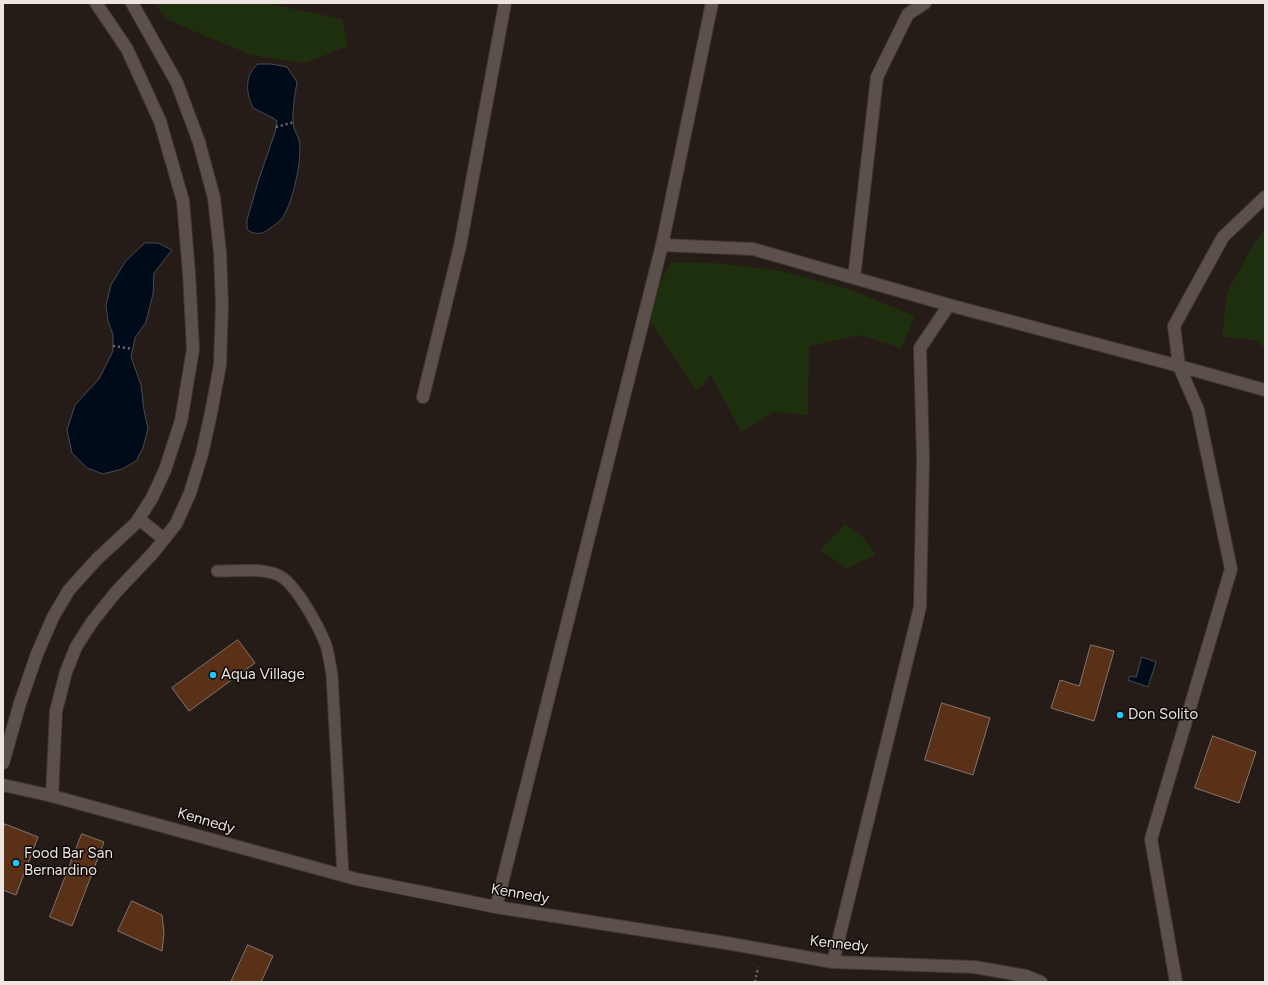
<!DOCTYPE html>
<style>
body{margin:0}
#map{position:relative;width:1268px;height:985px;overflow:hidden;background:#261c17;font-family:Figtree,sans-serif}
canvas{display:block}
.frame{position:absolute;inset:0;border:4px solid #ece5e1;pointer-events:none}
</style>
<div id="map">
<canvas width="1268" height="985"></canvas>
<div class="frame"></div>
</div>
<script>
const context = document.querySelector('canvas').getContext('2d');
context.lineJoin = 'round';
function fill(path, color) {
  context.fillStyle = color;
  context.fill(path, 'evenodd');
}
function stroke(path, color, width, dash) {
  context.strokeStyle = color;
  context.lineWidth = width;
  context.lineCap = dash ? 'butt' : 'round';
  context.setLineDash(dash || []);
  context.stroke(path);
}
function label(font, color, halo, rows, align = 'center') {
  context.font = font + ' Figtree,sans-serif';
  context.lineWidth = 3;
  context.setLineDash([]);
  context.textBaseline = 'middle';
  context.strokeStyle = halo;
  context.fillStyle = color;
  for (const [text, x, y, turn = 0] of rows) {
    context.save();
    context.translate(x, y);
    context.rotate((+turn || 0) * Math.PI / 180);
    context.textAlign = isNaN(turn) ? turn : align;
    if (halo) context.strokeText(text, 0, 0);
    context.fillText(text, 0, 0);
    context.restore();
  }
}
fill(new Path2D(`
 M155,3H265L342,19L348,46L305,63L251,55L168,20Z
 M1265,229V348L1255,340L1222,337L1227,292L1256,240Z
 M671,262L714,263L777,270L849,289L915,316L901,348L860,335L809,346L808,415L774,412L741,432L711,375L702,386L696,390L645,313Z
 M845,524L862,536L876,555L847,568L820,550Z`), '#1e2f0d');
const water = new Path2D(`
 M258,64H271L287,67L297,82C295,95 291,115 294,128C295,132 298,136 299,140C303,158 293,201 283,217C280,222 273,226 269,229C262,235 253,235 247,229V220L258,182L275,132L277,121L273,118L253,108C246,93 244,75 258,64Z
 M145,243H158L172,250L154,273L153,294L146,322L135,338L131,357L141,385L144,410L148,429L143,448L136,461L122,469L103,474L87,468L72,453L67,430L75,405L99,379L113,351V335L108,321L106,305L111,285L125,262Z
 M1142,657L1156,662L1148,687L1128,680L1130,676L1136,677Z`);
fill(water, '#000b19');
stroke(water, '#474c55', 1);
const building = new Path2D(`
 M238,640L255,663L189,711L172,688Z
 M1091,645L1114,651L1094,721L1051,708L1060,680L1079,686Z
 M942,703L990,718L973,775L925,760Z
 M1213,736L1256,752L1239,803L1195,788Z
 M5,824L38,837L16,895L3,890V829Z
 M82,834L104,842L72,926L50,917Z
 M132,901L162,915L164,933L162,951L118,931Z
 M248,945L273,956L261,982H231Z`);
fill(building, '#5a3116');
stroke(building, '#82766f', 1);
const service = new Path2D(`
 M217,571C235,571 261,568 278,575C295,582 319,627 326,645C329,655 330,665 332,675L343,876`);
const minor = new Path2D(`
 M1265,197L1223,237L1174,326L1179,366L1265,390
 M662,245L753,249L949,305L1179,366L1198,410L1231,569L1151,839L1176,982
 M854,278L877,77L908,14L925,3
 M423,397L460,246L505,3
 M139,519L164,539
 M3,763L20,703L37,654L53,617L69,590L97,559L136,523L152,498L165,470L181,421L193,349L189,273L183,201L160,121L127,49L96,3
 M52,796L56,711L66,672L76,647L92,622L116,592L153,553L176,524L190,493L202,454L211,413L220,365L222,304L220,252L214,198L199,142L177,83L132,3
 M833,962L920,607L923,458L920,348L949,305`);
const tertiary = new Path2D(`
 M496,907L662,245L712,3`);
const secondary = new Path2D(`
 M3,785L52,796L356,879L496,907L726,943L833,962L974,967L1026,976L1041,982`);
stroke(service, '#403834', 13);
stroke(minor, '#403834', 14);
stroke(tertiary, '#403834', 14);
stroke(secondary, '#403834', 14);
stroke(new Path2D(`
 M276,127L294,122
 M113,346L133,349
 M755,982L758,967`), '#736a65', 2.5, [2, 3]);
stroke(service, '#5c514a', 11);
stroke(minor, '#5c514a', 12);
stroke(tertiary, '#5c514a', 12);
stroke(secondary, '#5c514a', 12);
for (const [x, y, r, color] of [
 [213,675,4,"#1cc9fc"],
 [1120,715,4,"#1cc9fc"],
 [16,863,4,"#1cc9fc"]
]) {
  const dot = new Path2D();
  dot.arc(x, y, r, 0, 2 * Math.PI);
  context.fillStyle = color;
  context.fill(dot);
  stroke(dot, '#0c0806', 1.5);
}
label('15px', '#ece5e1', '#0c0806', [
 ["Aqua Village",221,675],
 ["Don Solito",1128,715],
 ["Food Bar San",24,854],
 ["Bernardino",24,871]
], 'left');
label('15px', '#ece5e1', '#0c0806', [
 ["Kennedy",206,821,16],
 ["Kennedy",520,894,10],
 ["Kennedy",839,944,6]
]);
</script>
